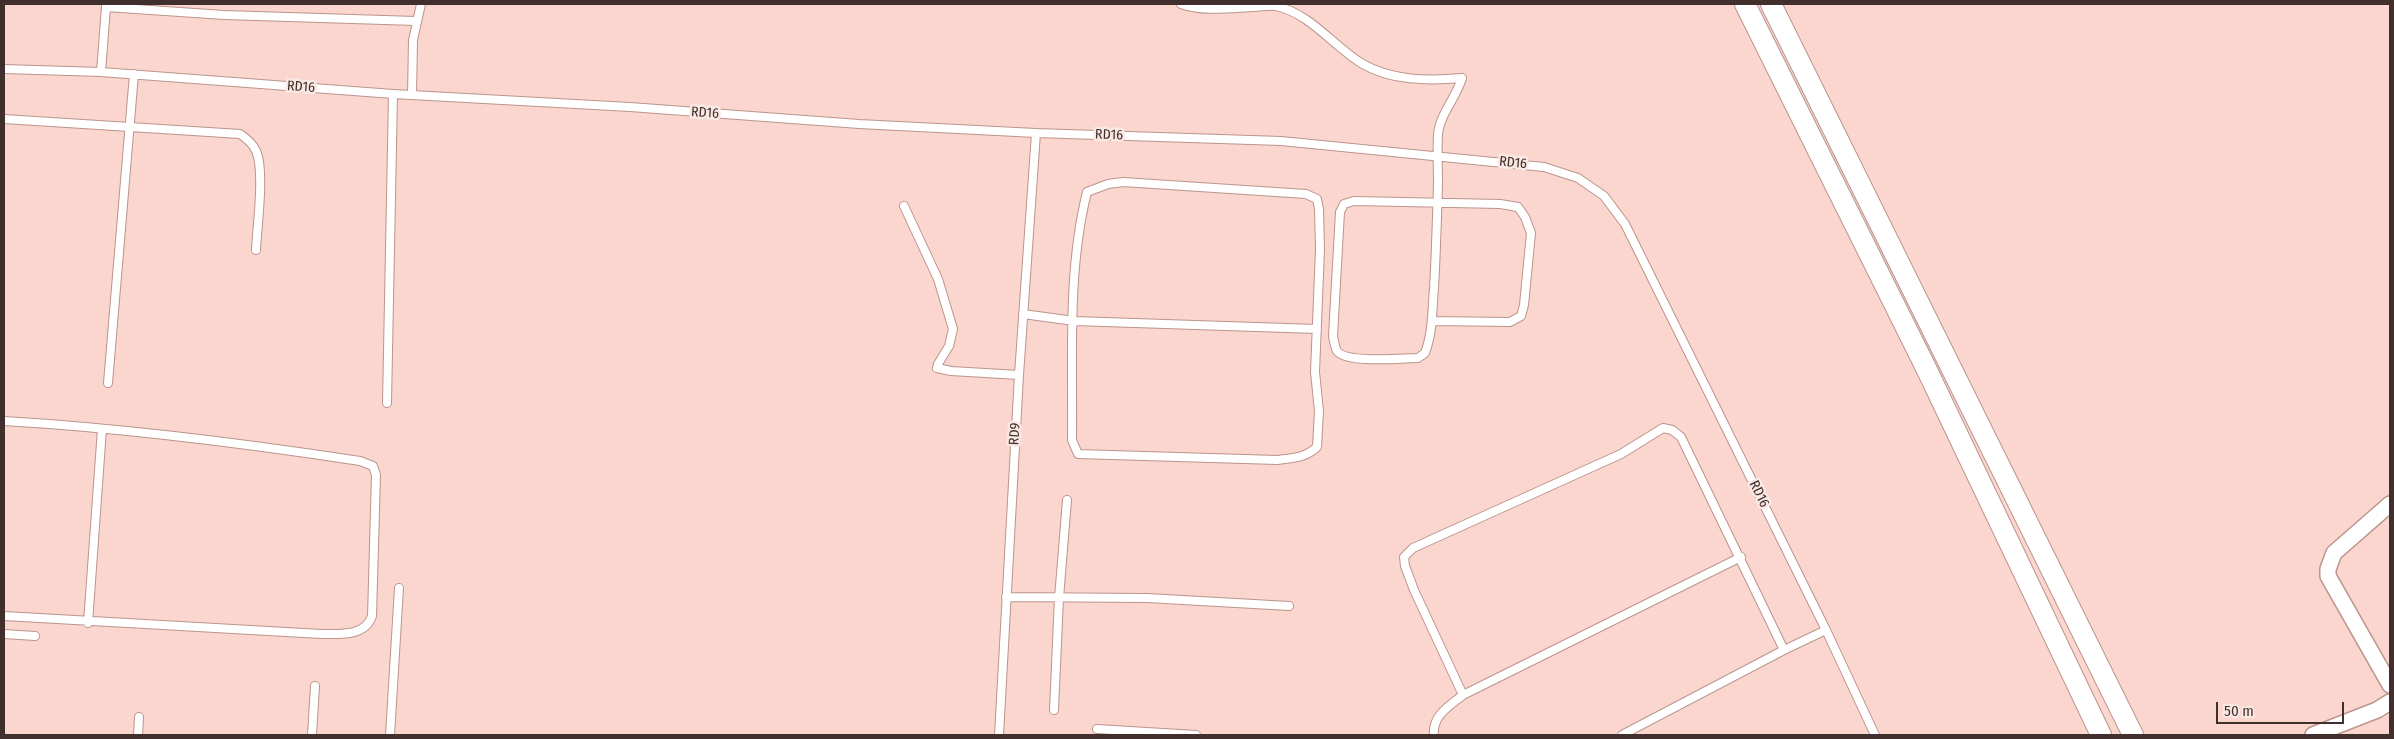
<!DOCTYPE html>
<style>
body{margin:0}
#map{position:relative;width:2394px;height:739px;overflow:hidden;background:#fad6cf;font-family:"Fira Sans Condensed",sans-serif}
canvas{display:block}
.frame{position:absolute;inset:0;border:5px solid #402f2c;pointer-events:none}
.scale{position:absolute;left:2216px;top:702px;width:128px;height:22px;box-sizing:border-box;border:2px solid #402f2c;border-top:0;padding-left:6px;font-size:15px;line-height:18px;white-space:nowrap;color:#402f2c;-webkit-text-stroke:4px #fae8e5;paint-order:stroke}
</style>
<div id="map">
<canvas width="2394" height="739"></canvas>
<div class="frame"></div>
<div class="scale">50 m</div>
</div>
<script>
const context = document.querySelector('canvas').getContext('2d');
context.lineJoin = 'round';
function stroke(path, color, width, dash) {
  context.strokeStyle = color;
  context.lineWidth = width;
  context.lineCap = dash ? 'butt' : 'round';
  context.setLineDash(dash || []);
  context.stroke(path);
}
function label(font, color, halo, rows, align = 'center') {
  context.font = font + ' "Fira Sans Condensed",sans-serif';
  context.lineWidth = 5;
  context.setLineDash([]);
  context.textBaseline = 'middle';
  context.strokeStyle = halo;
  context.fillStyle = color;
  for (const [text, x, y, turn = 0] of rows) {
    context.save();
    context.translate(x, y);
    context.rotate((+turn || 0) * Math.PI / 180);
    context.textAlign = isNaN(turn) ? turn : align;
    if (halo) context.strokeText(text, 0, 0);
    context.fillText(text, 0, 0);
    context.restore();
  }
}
const lane = new Path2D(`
 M106,4V7L224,15L416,21
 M1181,4C1202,12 1231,8 1253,7C1260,7 1269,5 1276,6C1311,14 1332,45 1361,63C1391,81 1428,81 1462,78C1456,98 1440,114 1438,134C1437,151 1438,168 1438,184C1437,219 1436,254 1434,288C1432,310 1433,332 1425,353L1418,358C1403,358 1346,364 1337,351C1335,348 1334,341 1333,336L1340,212L1344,204L1354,201L1500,204L1518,207L1525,217L1531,233L1524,305L1521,316L1510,322L1432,321
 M4,69L101,72L393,94L630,107L859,124L1036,133L1281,141L1544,167L1578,178L1604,196L1625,224L1826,630L1875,735
 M101,72L106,7
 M412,95L413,40L421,4
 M4,119L240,134C246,138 253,144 256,151C265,170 257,227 256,250
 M1123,182L1306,194L1317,199L1319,209L1320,249L1315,372L1319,411L1317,447C1305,458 1293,458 1277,460L1078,454L1072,440C1073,358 1067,272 1087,192L1108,184Z
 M904,206L938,279L953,329L949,346L938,364L937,368L951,371L1019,375
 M1023,314L1074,321L1317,329
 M108,383L134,74
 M387,403L393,94
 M4,421C123,428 242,443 360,461L373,466L376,475L372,616C365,637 339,634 321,634L4,616
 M1006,597L1147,598L1289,606
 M88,623L102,429
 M4,634L35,636
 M1463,695L1414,590L1405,566L1404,557L1413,548L1621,454L1663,428L1672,430L1681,437L1784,650
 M1054,710L1059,598L1067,500
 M1097,729L1196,735
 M138,735L139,717
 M312,735L315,686
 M390,735L399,588
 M999,735L1019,375L1036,133
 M1434,735C1432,716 1449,706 1463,695L1741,557
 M1622,735L1784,650L1826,630`);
const street = new Path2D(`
 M2390,504L2334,553L2328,569V576L2390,685
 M2313,735L2377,710L2390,702`);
const secondary = new Path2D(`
 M1745,4L1926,368L2101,735
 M1771,4L2133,735`);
stroke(lane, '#bc948b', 10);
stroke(street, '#bc948b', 18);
stroke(secondary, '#bc948b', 22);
stroke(lane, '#fff', 8);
stroke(street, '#fff', 15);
stroke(secondary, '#fff', 20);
label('14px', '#402f2c', '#fae8e5', [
 ["RD16",301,87,4],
 ["RD16",705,113,4],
 ["RD16",1109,135,2],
 ["RD16",1513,163,6],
 ["RD9",1015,434,-87],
 ["RD16",1759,494,64]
]);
</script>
